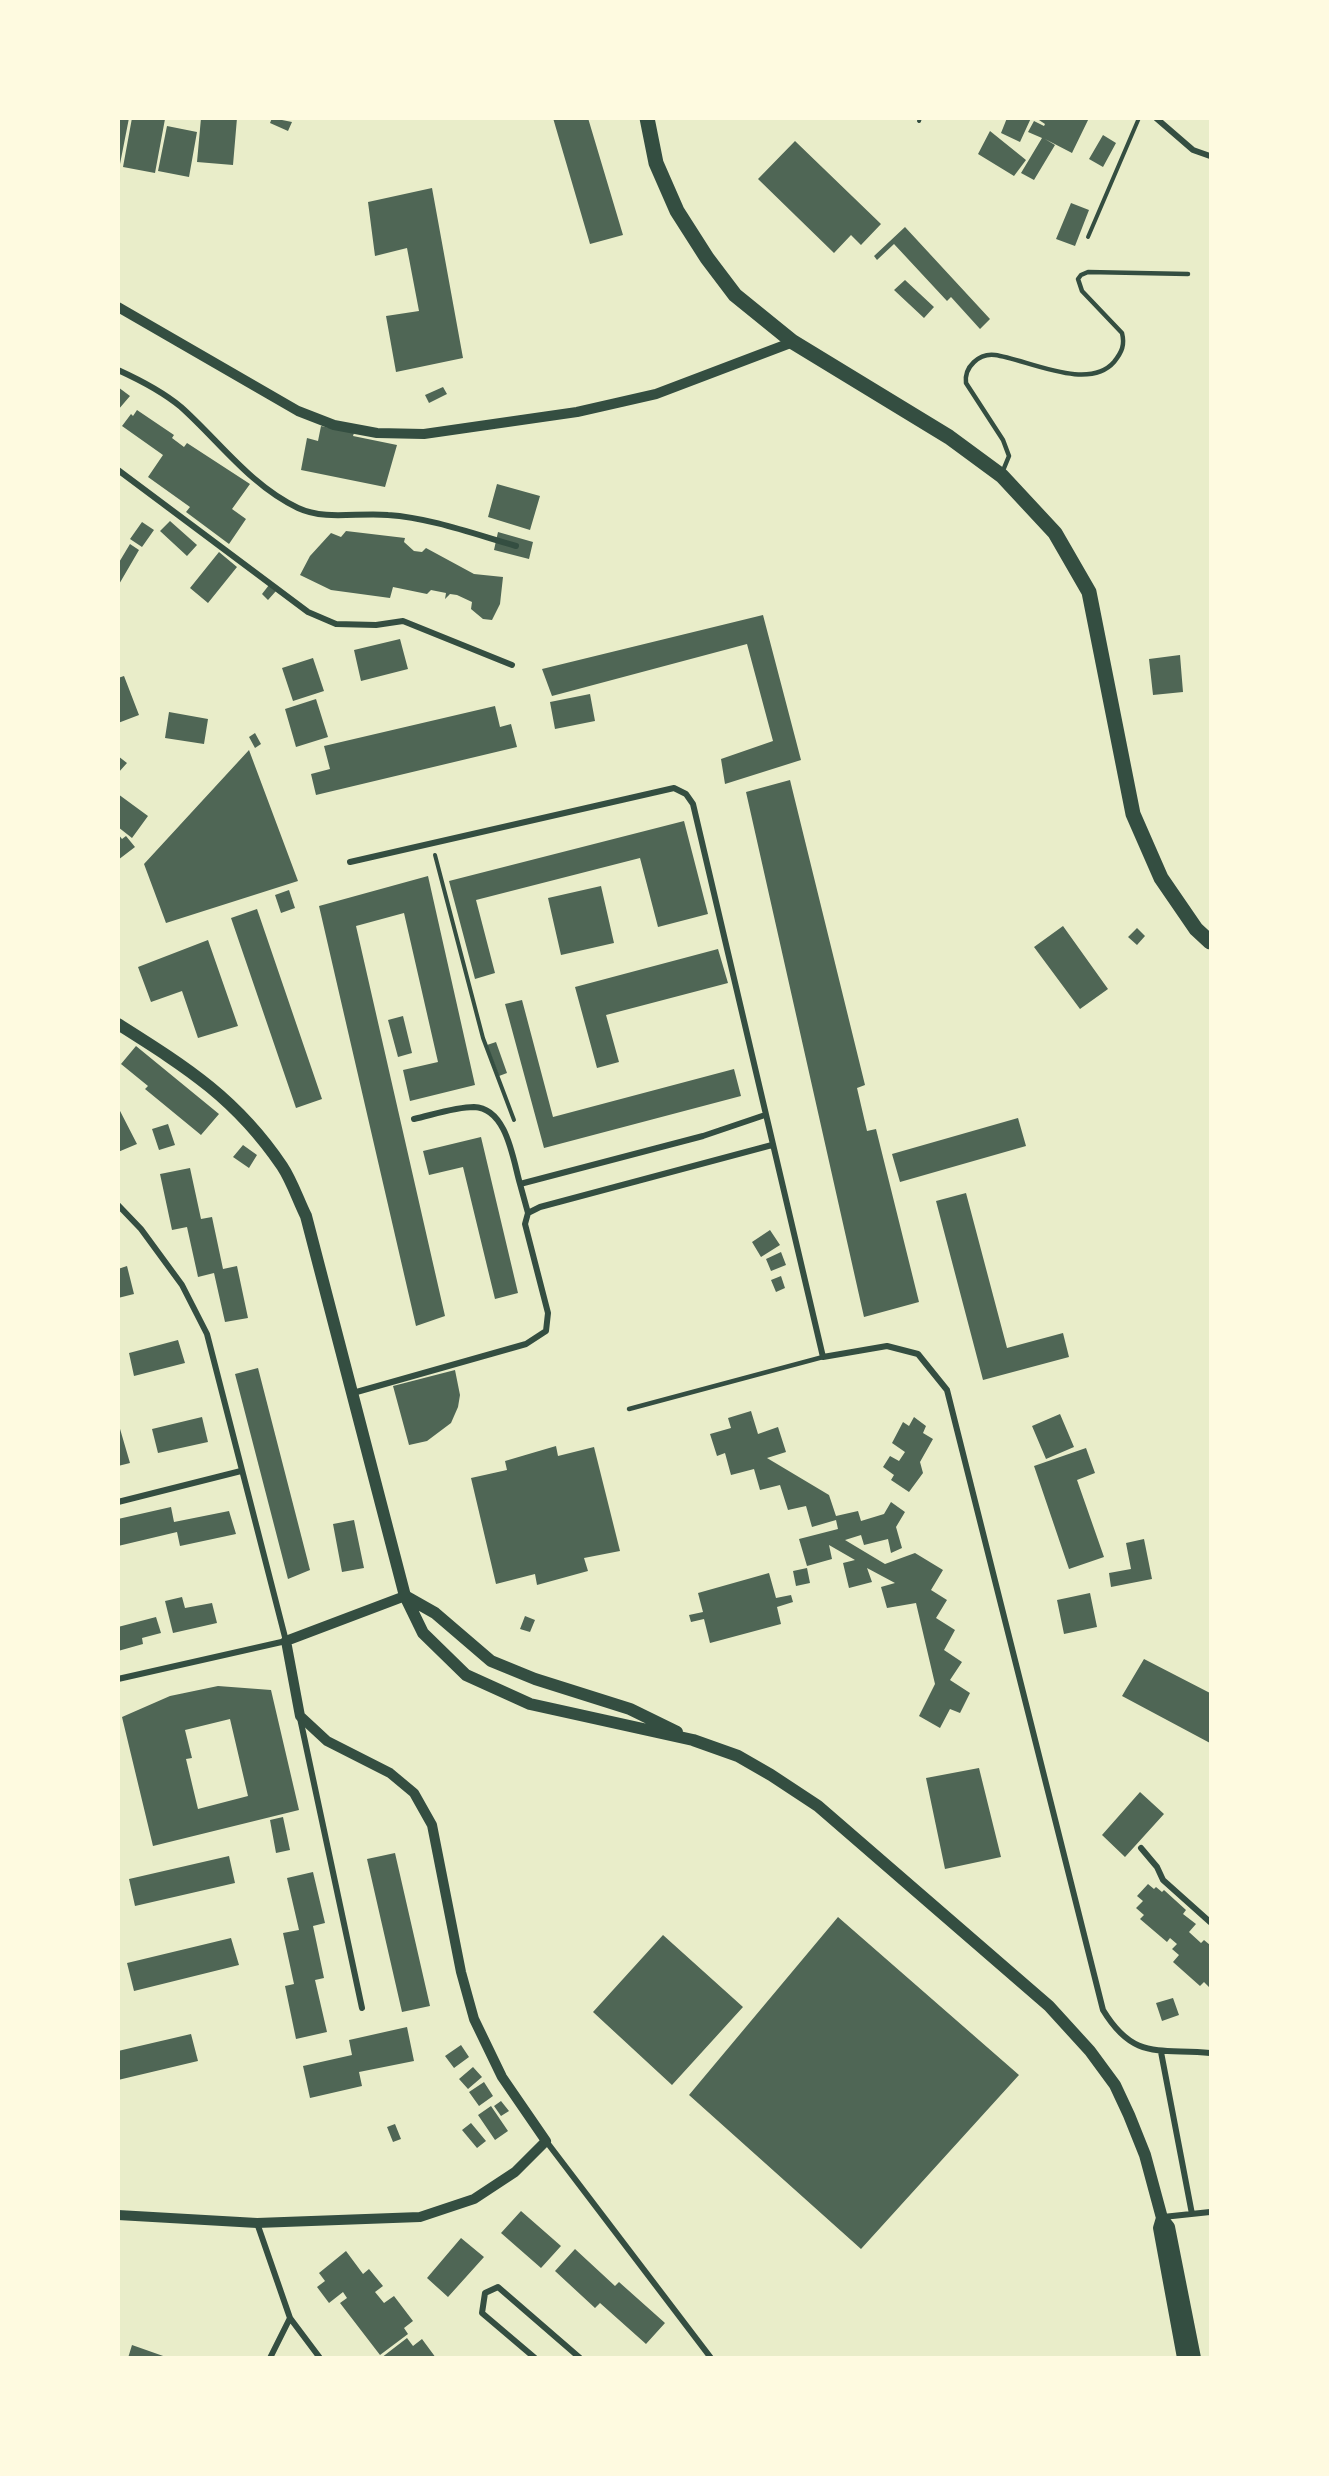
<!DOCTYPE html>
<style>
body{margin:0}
#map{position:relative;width:1329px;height:2476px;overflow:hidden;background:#e9edc9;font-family:"Space Grotesk",sans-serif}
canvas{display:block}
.frame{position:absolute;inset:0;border:120px solid #fefae0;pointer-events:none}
</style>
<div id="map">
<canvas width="1329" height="2476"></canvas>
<div class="frame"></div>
</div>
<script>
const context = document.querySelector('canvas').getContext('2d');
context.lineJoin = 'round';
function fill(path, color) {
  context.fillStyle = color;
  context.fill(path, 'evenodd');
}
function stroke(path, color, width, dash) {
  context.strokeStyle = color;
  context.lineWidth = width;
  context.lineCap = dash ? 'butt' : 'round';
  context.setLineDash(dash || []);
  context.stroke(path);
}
fill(new Path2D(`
 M118,118H129L120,164H118Z
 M132,118L165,119L155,173L123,167Z
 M201,118H237L233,165L197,162Z
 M272,118L292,122L288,131L270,123Z
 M553,118H588L623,235L590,244Z
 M1007,118H1031L1020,142L1001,133Z
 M1036,118H1089L1072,153L1045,139L1055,145L1034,180L1021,173L1042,138L1028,132L1034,121L1044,126L1045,124Z
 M167,126L197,132L189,177L158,171Z
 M990,131L1026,160L1014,176L978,154Z
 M1103,135L1116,143L1103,167L1089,159Z
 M795,141L881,224L861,245L851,235L834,253L758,179Z
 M432,188L463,358L396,372L386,316L419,311L407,248L375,256L368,202Z
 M1071,203L1089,210L1075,246L1056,239Z
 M905,227L990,319L980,329L951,297L947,301L894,244L877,260L874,256Z
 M905,280L934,307L924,318L894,290Z
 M118,387L130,396L118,410Z
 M443,387L447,394L429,403L425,395Z
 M137,410L174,435L172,438L184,447L187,443L250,484L232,509L246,519L229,544L186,512L190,507L148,477L163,455L122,426L131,414L133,416Z
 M321,426L354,433L353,436L397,445L385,487L301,470L307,438L318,441Z
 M497,484L540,496L530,530L488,517Z
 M170,521L197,545L187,556L160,531Z
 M142,522L154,530L142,547L130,539Z
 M346,531L405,538L404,542L414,551L422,552L426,548L474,574L503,577L500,604L492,620L483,619L471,609L472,602L457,595L450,594L445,599L446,593L431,590L427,594L393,587L390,598L331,590L300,575L310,556L331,533L341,537Z
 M498,532L533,542L529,559L494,550Z
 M130,544L139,550L118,586V564Z
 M219,552L237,567L208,603L190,588Z
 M269,585L276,591L268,600L262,594Z
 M763,615L801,760L725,784L721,759L773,741L747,644L552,696L542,669Z
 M400,639L408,669L361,681L354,650Z
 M1180,655L1183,692L1153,695L1149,659Z
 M313,658L324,691L293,701L282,668Z
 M124,676L139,715L118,723V678Z
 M590,694L595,721L555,729L550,702Z
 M316,699L328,737L296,747L285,709Z
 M495,706L500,727L511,724L517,747L316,795L311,774L330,769L324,746Z
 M169,712L208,719L204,744L165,738Z
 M255,733L261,744L255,748L249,737Z
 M249,750L298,881L166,923L144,864Z
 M118,756L127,763L118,773Z
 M790,780L865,1085L857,1088L867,1131L876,1129L919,1302L864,1317L746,792Z
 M118,794L148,816L132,838L118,827Z
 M684,821L708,914L658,927L640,858L476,900L495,973L475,979L449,881Z
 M118,834L122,839L126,836L135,847L118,860Z
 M428,876L475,1085L410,1101L403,1070L438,1062L404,913L356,926L445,1316L416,1326L319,906Z
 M601,886L614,943L561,955L548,898Z
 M289,890L295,908L281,913L275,895Z
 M257,909L322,1099L296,1108L231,918Z
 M1063,926L1108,989L1080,1009L1034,947Z
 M1137,928L1145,936L1137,945L1128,937Z
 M208,940L238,1026L198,1038L182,991L151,1002L138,967Z
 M718,949L728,983L606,1015L619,1062L597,1068L575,987Z
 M522,1000L553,1117L734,1069L741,1096L544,1148L505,1004Z
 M403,1016L412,1053L398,1057L388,1020Z
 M496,1042L507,1073L499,1076L487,1045Z
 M136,1046L219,1114L201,1135L145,1089L148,1086L121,1064Z
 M118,1107L137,1144L118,1152Z
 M1018,1118L1026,1146L900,1182L892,1154Z
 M168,1124L175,1145L159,1150L152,1129Z
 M481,1137L518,1293L495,1299L463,1167L429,1175L423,1151Z
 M243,1145L257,1155L249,1168L233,1157Z
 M190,1168L201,1219L212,1217L223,1269L237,1266L248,1318L225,1322L214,1273L198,1277L187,1227L172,1230L160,1174Z
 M966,1193L1007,1348L1063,1333L1069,1357L983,1380L936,1201Z
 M770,1230L780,1245L761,1257L752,1242Z
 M781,1252L786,1265L771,1271L766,1259Z
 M127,1266L134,1294L118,1298V1269Z
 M781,1276L785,1288L776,1292L771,1280Z
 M178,1340L185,1363L134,1376L129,1353Z
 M258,1368L310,1570L288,1579L235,1374Z
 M455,1370L460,1395L458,1407L451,1423L427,1441L409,1445L393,1386Z
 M751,1411L758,1434L778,1427L786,1452L767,1458L829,1495L836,1516L858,1511L861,1521L884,1514L891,1502L905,1512L896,1527L902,1548L891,1553L888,1539L864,1545L861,1535L845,1540L885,1564L915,1553L943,1570L931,1590L947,1600L936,1618L955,1630L944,1650L962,1662L950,1680L970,1693L960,1713L950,1709L940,1728L919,1716L935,1684L916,1603L887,1608L881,1587L895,1583L867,1568L872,1582L849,1588L843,1563L855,1560L829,1545L832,1559L807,1566L799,1539L838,1529L836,1520L812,1527L806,1506L788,1510L780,1485L760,1490L754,1469L731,1475L725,1453L717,1456L710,1434L731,1428L728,1418Z
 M1060,1414L1074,1447L1046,1459L1032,1426Z
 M202,1417L208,1442L158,1453L152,1429Z
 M914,1417L926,1426L923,1433L933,1439L920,1462L923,1473L909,1492L891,1480L894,1475L883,1467L890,1456L899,1461L905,1452L892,1443L903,1422L909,1426Z
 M118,1422L130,1463L118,1466Z
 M556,1446L558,1456L594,1447L620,1551L584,1558L588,1571L537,1585L535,1574L496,1584L471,1478L507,1470L505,1461Z
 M1086,1448L1095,1473L1077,1480L1104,1557L1069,1569L1034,1466Z
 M171,1507L174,1522L229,1511L236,1534L180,1546L177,1532L118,1546V1519Z
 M354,1520L364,1568L342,1572L333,1524Z
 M1144,1539L1152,1579L1111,1587L1109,1573L1131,1569L1126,1543Z
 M807,1568L810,1583L796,1586L793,1571Z
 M769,1573L776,1598L791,1595L793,1602L777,1607L781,1624L710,1643L704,1619L691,1622L689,1615L703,1612L698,1593Z
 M1090,1593L1097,1627L1064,1634L1057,1600Z
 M182,1597L185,1608L212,1603L217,1623L173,1633L165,1601Z
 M525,1616L535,1620L530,1632L520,1629Z
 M156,1617L161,1633L142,1638L143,1644L118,1651V1627Z
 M1144,1659L1210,1693V1743L1122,1696Z
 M218,1686L271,1690L299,1810L153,1846L122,1717L170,1696ZM230,1719L248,1796L198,1809L186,1759L192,1758L185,1730Z
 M979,1768L1001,1857L945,1869L926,1778Z
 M1140,1792L1164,1814L1125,1857L1102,1835Z
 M283,1817L290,1850L276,1853L270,1820Z
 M395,1853L430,2006L402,2012L367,1859Z
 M229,1856L235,1883L135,1906L129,1879Z
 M313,1872L325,1923L313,1926L324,1978L315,1980L327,2032L296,2039L285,1986L294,1984L283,1933L299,1930L287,1878Z
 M1148,1884L1154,1889L1156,1887L1162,1892L1164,1890L1186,1910L1183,1914L1196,1924L1189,1932L1201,1943L1204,1940L1210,1945V1988L1204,1982L1200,1986L1173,1962L1179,1955L1172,1949L1177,1944L1170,1938L1167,1942L1140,1919L1144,1915L1136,1908L1143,1901L1137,1896Z
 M838,1917L1019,2075L861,2249L689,2095Z
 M663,1935L743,2007L672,2085L593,2012Z
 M231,1938L239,1965L134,1991L127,1963Z
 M1173,1998L1179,2015L1162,2021L1156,2003Z
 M407,2027L414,2061L359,2072L362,2086L310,2098L303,2066L352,2055L349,2040Z
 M191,2034L198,2061L118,2080V2051Z
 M461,2045L469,2057L454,2068L445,2056Z
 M473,2067L482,2077L468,2089L459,2079Z
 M484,2082L493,2096L479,2106L469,2092Z
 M501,2101L509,2111L501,2116L494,2106Z
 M491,2106L508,2131L495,2140L478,2115Z
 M471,2123L486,2141L477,2148L462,2130Z
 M395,2124L401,2139L393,2142L387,2127Z
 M521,2211L561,2246L541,2268L501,2233Z
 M461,2238L484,2257L448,2297L427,2278Z
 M575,2249L615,2286L619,2282L665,2323L646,2344L600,2303L595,2308L555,2271Z
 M346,2251L363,2274L369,2269L383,2286L375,2292L384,2303L394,2296L413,2321L404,2328L408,2334L380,2355L340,2303L347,2298L343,2292L329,2303L317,2287L325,2281L319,2273Z
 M407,2338L413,2346L422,2339L436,2358H381Z
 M132,2345L166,2357V2358H128Z`), '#4f6655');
stroke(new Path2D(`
 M919,121L920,118
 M1088,237L1139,118
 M435,855L483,1038L514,1120`), '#344e41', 4);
stroke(new Path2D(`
 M1002,473L1009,456L1003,440L966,383C964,367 979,353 995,355C1026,359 1088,392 1114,362C1122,352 1125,345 1122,333L1082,291L1078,279L1081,275L1088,272L1188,274
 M629,1409L823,1357`), '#344e41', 4.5);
stroke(new Path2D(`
 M1156,118L1193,150L1210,156
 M118,370C140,380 163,392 181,407C219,441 251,486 298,508C326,521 358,512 388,515C431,518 474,534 516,546
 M118,470L308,612L336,624L376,625L403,621L512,665
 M350,862L674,788L686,794L693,804L823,1357L887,1346L918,1354L947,1390L1103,2010C1134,2061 1159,2048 1210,2053
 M414,1119C432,1115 455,1107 474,1107C507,1108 513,1160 520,1184
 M118,1205L141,1229L182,1285L207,1334L286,1641L118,1679
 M528,1213L520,1184L703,1136L765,1115
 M353,1393L526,1344L546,1331L548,1313L525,1224L528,1213L540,1207L772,1145
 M118,1502L241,1471
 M300,1718L362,2008
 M1141,1848L1157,1867L1163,1880L1210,1922
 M1161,2052L1192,2214
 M546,2141L711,2358
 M1163,2217L1210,2212
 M257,2223L290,2318L320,2358
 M270,2358L290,2318
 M535,2358L482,2313L485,2293L498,2287L580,2358`), '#344e41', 6);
stroke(new Path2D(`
 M118,307L298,411L334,425L377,433L424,434L577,412L656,394L793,342
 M118,2215L257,2223L420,2217L474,2199L515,2172L546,2141L502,2077L474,2019L461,1972L432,1825L414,1793L390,1773L327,1741L300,1716L286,1641L405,1596`), '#344e41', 10);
stroke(new Path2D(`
 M118,1024C186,1067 236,1098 282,1166C292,1181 298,1200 306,1216L405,1596L423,1633L466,1675L530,1704L693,1740L738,1756L771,1775L818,1806L1049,2006L1090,2051L1115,2085L1129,2115L1145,2155L1162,2218L1169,2227L1195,2358
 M405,1596L435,1613L491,1661L535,1679L630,1709L677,1732
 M1162,2218L1159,2228L1183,2358`), '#344e41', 12);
stroke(new Path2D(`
 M647,118L656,163L677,211L707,258L735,295L793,342L949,437L1002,476L1055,533L1089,592L1133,814L1161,878L1196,929L1210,942`), '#344e41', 15);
</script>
